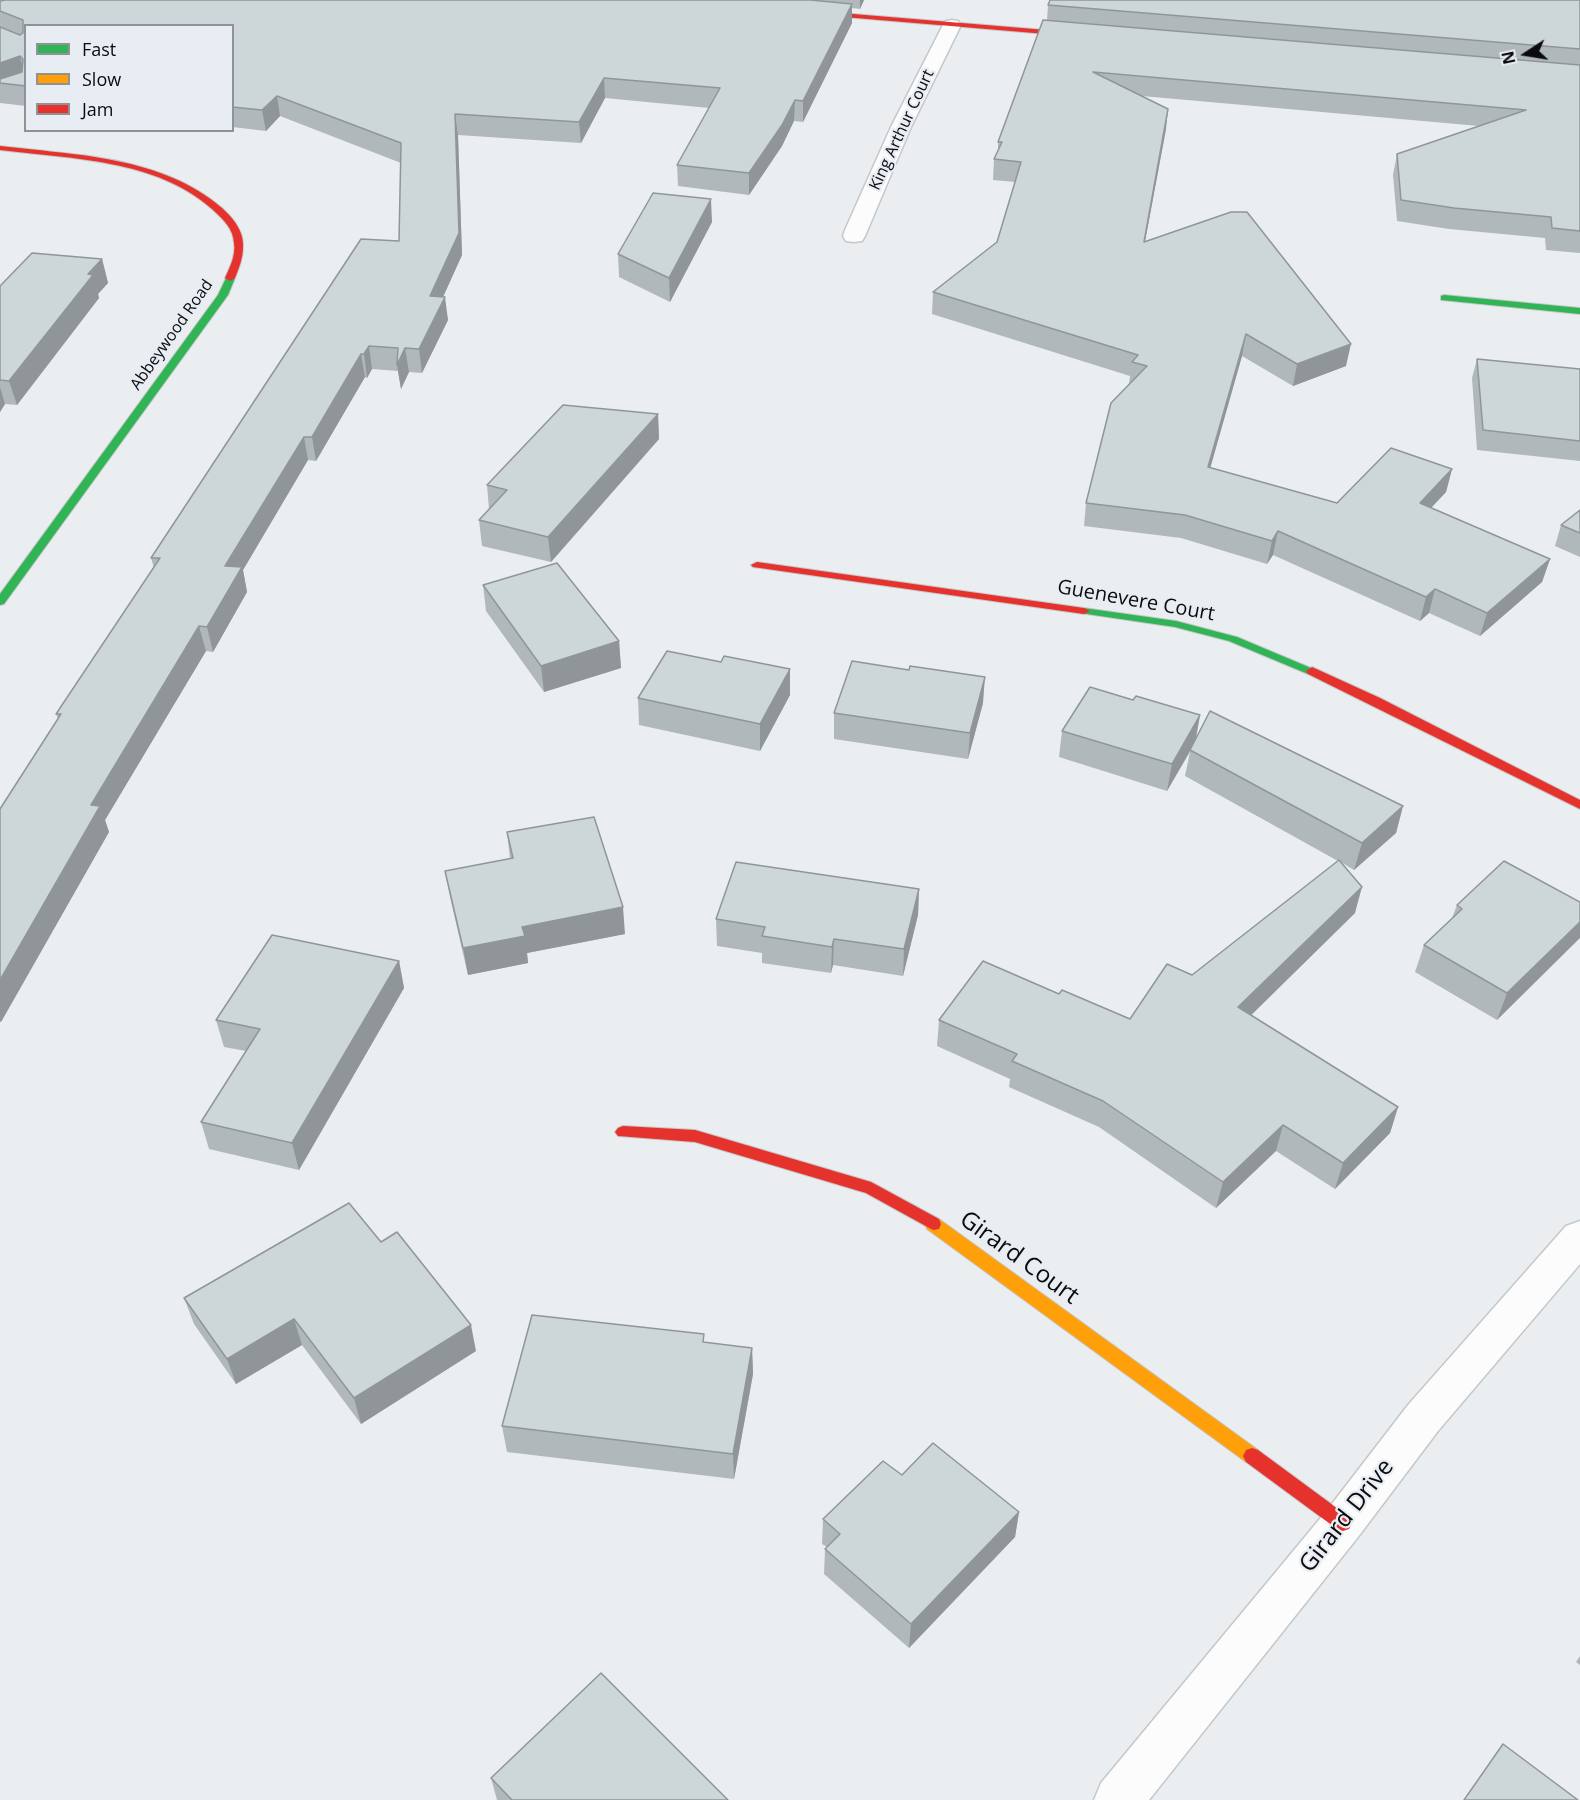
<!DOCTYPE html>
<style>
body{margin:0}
#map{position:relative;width:1580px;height:1800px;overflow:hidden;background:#ebeef1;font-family:"Open Sans",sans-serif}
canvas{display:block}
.legend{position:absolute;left:24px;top:24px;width:210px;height:108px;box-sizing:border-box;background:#e8edf4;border:2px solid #8f9398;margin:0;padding:8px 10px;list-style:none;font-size:18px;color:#0a0b0d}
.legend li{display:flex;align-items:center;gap:12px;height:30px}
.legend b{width:30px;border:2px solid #8f9398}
.north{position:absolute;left:1496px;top:24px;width:60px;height:60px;-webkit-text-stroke:4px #e8edf4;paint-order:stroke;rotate:258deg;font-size:16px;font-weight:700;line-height:24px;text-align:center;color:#0a0b0d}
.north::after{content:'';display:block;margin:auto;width:21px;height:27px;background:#0a0b0d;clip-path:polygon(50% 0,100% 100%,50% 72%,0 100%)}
</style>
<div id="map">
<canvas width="1580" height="1800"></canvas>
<ul class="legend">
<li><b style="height:8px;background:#30b455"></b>Fast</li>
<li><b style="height:8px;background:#ff9f0a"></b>Slow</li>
<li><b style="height:8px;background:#e5322d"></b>Jam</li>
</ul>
<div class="north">N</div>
</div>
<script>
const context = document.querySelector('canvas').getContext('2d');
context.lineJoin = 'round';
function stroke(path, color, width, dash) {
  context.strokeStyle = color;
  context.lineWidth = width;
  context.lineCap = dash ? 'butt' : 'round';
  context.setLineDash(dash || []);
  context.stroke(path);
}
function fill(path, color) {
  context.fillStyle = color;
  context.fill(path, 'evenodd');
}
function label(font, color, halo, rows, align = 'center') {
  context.font = font + ' "Open Sans",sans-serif';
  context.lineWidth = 4.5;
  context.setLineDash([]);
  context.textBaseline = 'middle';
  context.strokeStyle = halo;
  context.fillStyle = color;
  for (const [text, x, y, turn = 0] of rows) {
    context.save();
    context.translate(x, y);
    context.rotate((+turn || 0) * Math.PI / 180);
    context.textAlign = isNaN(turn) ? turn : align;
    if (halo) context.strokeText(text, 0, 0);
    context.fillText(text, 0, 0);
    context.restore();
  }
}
const street = new Path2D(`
 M952,20L958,21L961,25L911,127L865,236L862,241L854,242L846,241L843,236L845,230L891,127L943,25L946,21Z
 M1580,1221V1264L1438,1431L1358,1537L1149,1800H1094L1101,1783L1328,1509L1408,1405L1566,1226Z`);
const fast = new Path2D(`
 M227,276L235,278L228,295L4,604L0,605V594L218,295Z
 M1444,295L1580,308V314L1441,300V296Z
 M1084,608L1176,621L1237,637L1318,671L1312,675L1308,674L1229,641L1175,627L1080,613V609Z`);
const slow = new Path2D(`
 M933,1218L939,1219L1258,1450L1261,1456L1258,1462L1252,1464L1246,1462L927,1229L925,1224L927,1219Z`);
const jam = new Path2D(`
 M805,10L1082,33L1086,35L1082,37L808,14H805Z
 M0,146C75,155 162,156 222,208C233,218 244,231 243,247C243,258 239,268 235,278L230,281L225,278C230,267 236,255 234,243C233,228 223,219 212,209C156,159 71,159 0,150Z
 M757,562L1084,608L1090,611L1084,614L753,567L751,565Z
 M1312,667L1380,698L1580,800V809L1308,674L1306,671Z
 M623,1126L695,1130L871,1182L939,1219L941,1224L939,1229L933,1230L866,1193L695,1142L618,1136L615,1132L618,1128Z
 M1252,1448L1258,1450L1349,1517L1352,1523L1349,1529L1343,1531L1337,1529L1246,1462L1243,1456L1246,1450Z`);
stroke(street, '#c5c7c9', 3);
stroke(fast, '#c5c7c9', 2);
stroke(slow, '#c5c7c9', 2);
stroke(jam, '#c5c7c9', 2);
fill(street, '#fcfcfd');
fill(fast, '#30b455');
fill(slow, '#ff9f0a');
fill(jam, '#e5322d');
fill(new Path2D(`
 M5,0H864L860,9L852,8V23L803,122L794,121L782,146L749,195L678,186L677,165L709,108L605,98L581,143L458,135L462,255L443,297L448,320L422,373L409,372L401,389L398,371L372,369L367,378L365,377L316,461L308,460L243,570L247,592L213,652L206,651L105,820L109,832L1,1022H0V809L58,719L56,714L154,568L151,558L399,241L401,163L280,116L266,131L232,127V26H26V106L0,103V1Z
 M1580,0V253L1546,250L1545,238L1449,229L1397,221L1393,175L1397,154L1479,126L1142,96L1166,129L1145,241L1346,366L1293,386L1242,356L1210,468L1337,503L1452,469L1446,492L1431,508L1550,559L1542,582L1480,636L1429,613L1420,621L1273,555L1267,564L1181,538L1084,526L1086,503L1129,384L1130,376L932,314L933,292L997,242L1015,182L993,180L994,159L998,152V142L1047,21L1048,5Z
 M712,222L670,302L619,277L618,254Z
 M102,259L108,283L98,294L99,298L17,405L5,404L0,412V286Z
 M1477,359L1580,369V461L1477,450L1472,378Z
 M658,414L659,439L551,562L482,546L479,520L489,509L487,485Z
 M1580,510V557L1555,546L1561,525Z
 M483,585L619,641L621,668L544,692L486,611Z
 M721,662L790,695L760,751L639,725L638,698Z
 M1133,700L1200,715L1196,739L1403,806L1396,833L1354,870L1339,861L1355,913L1251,1015L1398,1107L1390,1133L1335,1189L1276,1151L1216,1208L1099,1127L1009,1087L1010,1079L937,1046L939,1020L1059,994L1130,1019L1192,975L1338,861L1185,776L1190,752L1167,791L1059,757L1062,731Z
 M983,703L968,759L834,739V713Z
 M507,832L625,934L527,953L528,963L468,975L450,897L445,871L510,859Z
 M919,889L918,915L903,976L833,965L831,973L762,963V953L717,946L716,919Z
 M1580,902L1497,1020L1415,972L1424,945L1452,918L1457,905Z
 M399,961L404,988L299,1170L209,1149L201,1122L246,1051L224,1047L216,1020Z
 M381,1242L476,1351L361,1424L302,1345L236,1384L194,1324L184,1298Z
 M752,1348L753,1374L734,1479L507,1452L502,1426Z
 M902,1475L1019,1512L1015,1537L909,1648L824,1574L825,1549L827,1547L822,1544L823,1519Z
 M1580,1656V1665L1576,1662Z
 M491,1778L728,1800H497Z`), '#b0b8bb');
fill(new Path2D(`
 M860,0H864L860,9Z
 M852,4V23L803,122V101Z
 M20,56L25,77L0,83V63Z
 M604,78L605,98L581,143L579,122Z
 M277,96L280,116L266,131L262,110Z
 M795,100L794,121L782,146L749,195V173Z
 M1168,109L1166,129L1141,263L1144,242Z
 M455,114L458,135L462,255L433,319L430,296Z
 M711,199L712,222L670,302L669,278Z
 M102,259L108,283L98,294L99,298L17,405L9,381L88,274Z
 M445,297L448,320L422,373L419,349Z
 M1246,334L1242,356L1204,490L1208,467Z
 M1351,344L1346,366L1293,386L1297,364Z
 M369,346L372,369L367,378L364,354Z
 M405,348L409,372L401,389L397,365Z
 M361,354L365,377L316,461L312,437Z
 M0,387L5,404L0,412Z
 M658,414L659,439L551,562L548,537Z
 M304,437L308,460L243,570L247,592L213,652L207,627L225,566Z
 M1452,469L1446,492L1414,526L1420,503Z
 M1278,531L1273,555L1267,564L1272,541Z
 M1550,559L1542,582L1480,636L1487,613Z
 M1435,589L1429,613L1420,621L1426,597Z
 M199,626L206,651L105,820L109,832L1,1022L0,1020V980L91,805Z
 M619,641L621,668L544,692L541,666Z
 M790,669V695L760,751V724Z
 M985,677L983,703L968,759L970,733Z
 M1200,715L1195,742L1167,791L1172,764Z
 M1403,806L1396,833L1354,870L1362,843Z
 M1362,887L1355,913L1232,1034L1238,1007Z
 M919,889L918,915L903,976L904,949Z
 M623,907L625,934L527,953L528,963L468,975L463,948L522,927Z
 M1580,922V938L1497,1020L1507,993Z
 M834,939L833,965L831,973L832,947Z
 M399,961L404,988L299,1170L292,1143Z
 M1398,1107L1390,1133L1335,1189L1343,1163Z
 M1283,1125L1276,1151L1216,1208L1223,1182Z
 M294,1319L302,1345L236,1384L227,1359Z
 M471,1325L476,1351L361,1424L354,1398Z
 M752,1348L753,1374L734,1479L733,1454Z
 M1019,1512L1015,1537L909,1648L911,1624Z`), '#909698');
const building = new Path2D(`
 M5,0H810L852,4L803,101L795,100L782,125L749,173L677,165L720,88L604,78L579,122L455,114L459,233L430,296L445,297L419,349L405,348L397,365L398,348L369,346L364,354H361L312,437H304L225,566L242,567L207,627L199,626L91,805L100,806L0,980V809L61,714H56L160,558H151L361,239L399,241L401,143L277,96L262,110L232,107V26H26V86L0,83V79L22,72L23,59L20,56L0,63V27L20,35L23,33V20L0,11V1Z
 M1050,0H1580V49L1048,5Z
 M1043,20L1580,65V231L1552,228L1551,217L1454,208L1401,200L1397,154L1526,110L1093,72L1168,109L1144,242L1231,212H1247L1351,344L1297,364L1246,334L1208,467L1337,503L1391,448L1452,469L1420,503L1550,559L1487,613L1435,589L1426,597L1278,531L1272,541L1185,515L1086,503L1111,403L1147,366L1132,362L1138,355L933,292L997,242L1021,162L994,159L1002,142H998Z
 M653,193L711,199L669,278L618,254Z
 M32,253L102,259L88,274L93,275L9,381L0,380V286Z
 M1477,359L1580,369V441L1483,430Z
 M563,405L658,414L548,537L479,520L507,490L487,485Z
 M1580,510V533L1561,525Z
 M557,563L619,641L541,666L483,585Z
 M667,651L721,662L724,656L790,669L760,724L638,698Z
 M852,661L909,670L910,666L985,677L970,733L834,713Z
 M1090,687L1133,700L1136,696L1200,715L1172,764L1062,731Z
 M1210,711L1403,806L1362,843L1190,750Z
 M594,817L623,907L522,927L525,936L463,948L445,871L513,858L507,832Z
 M1339,860L1362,887L1238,1007L1398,1107L1343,1163L1283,1125L1223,1182L1103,1101L1012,1061L1017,1054L939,1020L983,961L1059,994L1062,990L1130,1019L1167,964L1192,975Z
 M1504,861L1580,902V922L1507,993L1424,945L1462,909L1457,905Z
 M736,862L919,889L904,949L834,939L832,947L762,936L765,927L716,919Z
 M272,935L399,961L292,1143L201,1122L260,1029L216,1020Z
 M349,1203L381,1242L397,1232L471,1325L354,1398L294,1319L227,1359L184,1298Z
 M532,1315L704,1334L703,1342L752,1348L733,1454L502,1426Z
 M933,1443L1019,1512L911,1624L825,1549L840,1534L823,1519L883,1461L902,1475Z
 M601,1673L728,1800H512L491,1778Z
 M1503,1744L1578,1800H1464Z`);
fill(building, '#cdd6d9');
stroke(building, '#909698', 1.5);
label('16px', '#0a0b0d', '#e8edf4', [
 ["King Arthur Court",902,130,-65],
 ["Abbeywood Road",172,335,-55]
]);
label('20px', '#0a0b0d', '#e8edf4', [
 ["Guenevere Court",1136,601,10]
]);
label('24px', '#0a0b0d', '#e8edf4', [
 ["Girard Court",1019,1258,36],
 ["Girard Drive",1347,1516,-52]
]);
</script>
